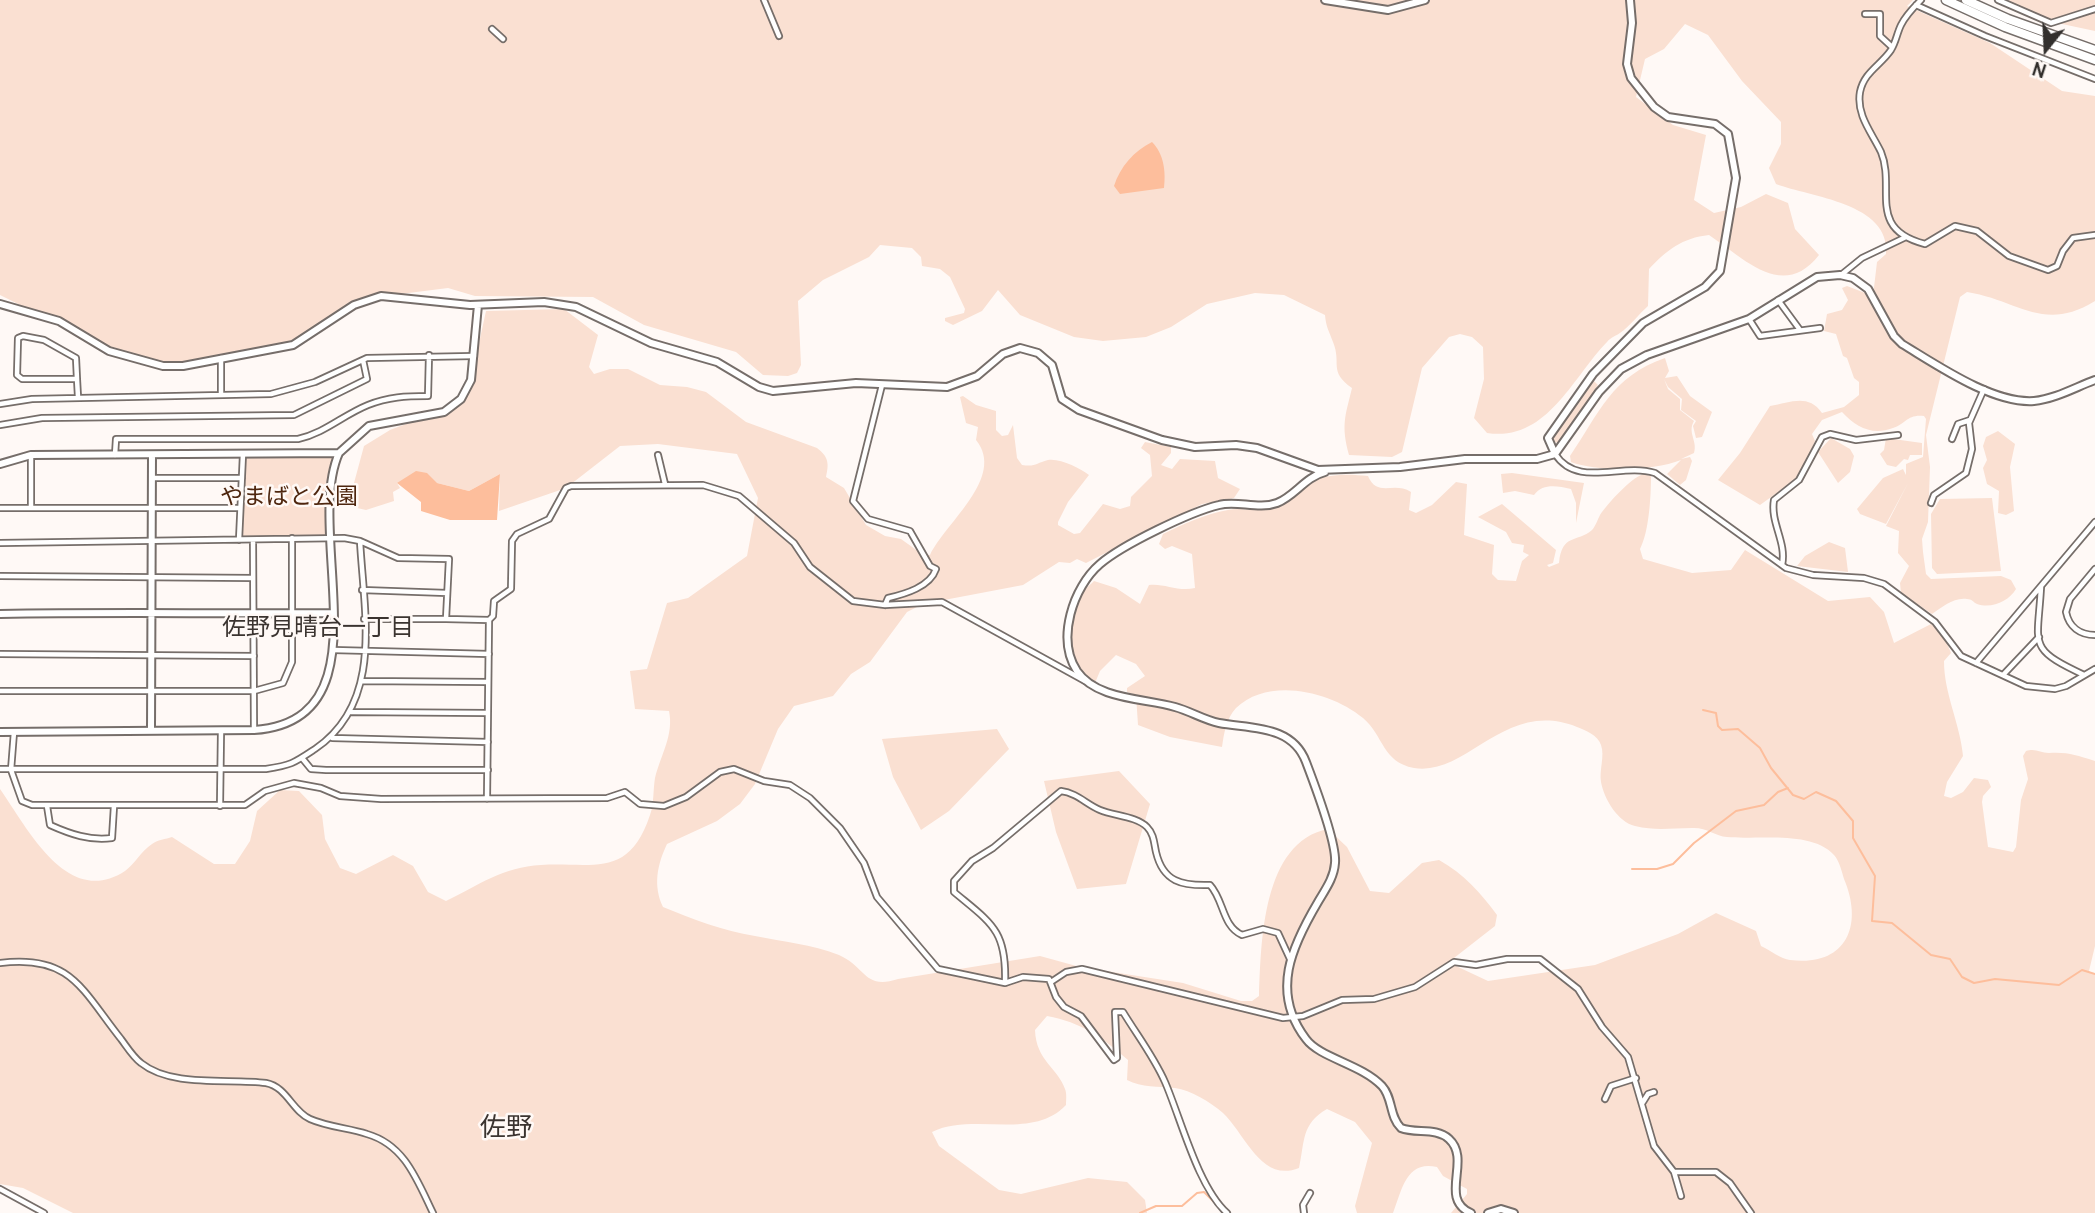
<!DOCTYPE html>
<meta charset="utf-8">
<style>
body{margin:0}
#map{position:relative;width:2095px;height:1213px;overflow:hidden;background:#fff9f6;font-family:Cabin,sans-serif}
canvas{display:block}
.north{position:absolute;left:2011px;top:14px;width:70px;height:70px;-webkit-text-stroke:5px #fff9f6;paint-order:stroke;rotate:198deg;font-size:19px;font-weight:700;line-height:28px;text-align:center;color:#322f2d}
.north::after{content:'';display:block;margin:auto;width:24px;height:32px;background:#322f2d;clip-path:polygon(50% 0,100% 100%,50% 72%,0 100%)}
</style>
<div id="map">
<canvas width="2095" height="1213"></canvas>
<div class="north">N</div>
</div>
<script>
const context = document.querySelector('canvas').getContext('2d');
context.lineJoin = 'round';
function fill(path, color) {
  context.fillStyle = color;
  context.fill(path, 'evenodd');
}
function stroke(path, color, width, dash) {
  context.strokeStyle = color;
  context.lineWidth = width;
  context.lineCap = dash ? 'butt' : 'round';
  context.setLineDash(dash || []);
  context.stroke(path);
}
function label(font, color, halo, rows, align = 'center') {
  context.font = font + ' Cabin,"Noto Sans JP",sans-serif';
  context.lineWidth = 5;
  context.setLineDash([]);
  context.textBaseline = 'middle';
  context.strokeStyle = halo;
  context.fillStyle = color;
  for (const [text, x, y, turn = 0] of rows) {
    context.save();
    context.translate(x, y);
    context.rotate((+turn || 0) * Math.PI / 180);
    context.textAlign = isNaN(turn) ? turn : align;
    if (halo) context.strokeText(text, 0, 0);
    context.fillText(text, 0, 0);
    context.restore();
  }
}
fill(new Path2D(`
 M0,0H1913L1907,6L1990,43L2062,91L2095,96V301C2043,333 2018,300 1967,292L1960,297L1926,435L1930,467L1928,522L1922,539L1923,552L1926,574L1931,579L2001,576L2011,580L2016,589C2009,601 1992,609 1977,604C1973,602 1972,599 1967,599C1954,597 1942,607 1932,614L1901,593L1900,583L1909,566L1898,553L1899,531L1886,526L1908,483L1886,524L1860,514L1857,509L1883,478L1903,469L1906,475V464L1923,457L1926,419L1924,416C1907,414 1906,424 1893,428C1872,436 1856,427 1842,412L1822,420L1812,434L1815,441L1799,477L1760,505L1718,480L1740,453L1770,406C1790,403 1808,393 1822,413L1844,407L1859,395V382L1854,378L1847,358L1843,356L1836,334L1824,331L1827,314L1842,310L1848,300L1842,288L1847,286L1873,296L1877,262L1886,254C1891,203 1810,197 1776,184L1769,168L1781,144V122L1742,81L1708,35L1685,24L1664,49L1645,59L1636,97L1673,125L1706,135L1694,200L1714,213L1741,207L1766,194L1788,203L1795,229L1819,255C1783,301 1745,259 1709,235C1682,238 1667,250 1649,269L1648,306C1639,314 1630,326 1620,333C1616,336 1611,337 1607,342C1572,378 1547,442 1487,433L1474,418L1484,379L1483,347L1472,337L1460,334L1449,337L1422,368L1402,452L1392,457L1349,455C1341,425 1345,417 1352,388C1328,371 1342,364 1333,342C1329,331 1326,327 1325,315L1284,295L1255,293L1207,304L1171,327L1146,337L1103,341L1074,337L1020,315L998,290L982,311L953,325L945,321V318L964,313L965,309L950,277L940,269L922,266L921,257L912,248L880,245L869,257L823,280L798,301L801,365L797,373L788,376L763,375L736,352L644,325L593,297L475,296L448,288L377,297L354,305L316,333L277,350L173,366L125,357L0,295Z
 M2007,0H2095V31L2048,21Z
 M564,309L598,335L589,367L594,374L610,369H628L660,385L687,387L706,392L746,422L817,448C829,457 829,464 826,477L844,488L866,525L885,536L901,539L922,554L930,555C946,522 1006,477 976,440L978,427L966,423L960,397L963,396L976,405L996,411V430L1002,436L1008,435L1013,425L1017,458L1022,465C1036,467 1036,463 1048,460C1060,458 1080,468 1089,475L1068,502L1058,522V525L1074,534L1080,533L1103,504L1120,509L1130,506L1131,497L1152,476L1150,455L1141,448L1145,442L1171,447V453L1161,465L1172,469L1180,459L1215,461L1218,478L1240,489L1234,498L1202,504L1086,563L1077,559L1070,563L1059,562L1023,585L923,604L907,612L870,662L851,674L833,696L794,706L778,729L755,784L740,804L717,821L667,844C657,865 653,886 663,907C693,919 723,931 755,936C784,942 811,944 839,955C866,967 864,990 898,979L1040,956L1080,967L1183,983L1241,1001H1252L1259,996C1261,943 1262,842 1328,829L1347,847L1370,891L1389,893L1422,863L1439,860C1464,874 1480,892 1497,915L1495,926L1454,958L1456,966L1488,981L1595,965L1678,934L1716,913L1756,931L1761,946C1770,950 1781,959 1790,960C1846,967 1864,926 1844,879C1842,872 1839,860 1834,855C1812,830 1757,840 1727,837C1715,836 1706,827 1692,828C1671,828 1656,831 1635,826C1618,822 1604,799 1601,782C1599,770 1605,756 1601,745C1598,735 1585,730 1577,727C1505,698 1467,777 1414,768C1382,762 1384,736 1363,718C1332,692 1269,676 1236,708C1226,719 1224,733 1222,747L1170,737L1138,725L1136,695L1127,692V688L1145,676L1136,664L1116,655L1100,671L1095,683C1066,669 1068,623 1080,598C1082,591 1089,586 1094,581L1116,588L1140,604L1149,585C1164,583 1178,592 1195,588L1192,554L1172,546L1165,549L1159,544L1163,534C1184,524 1205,514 1228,510C1244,507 1257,513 1276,508C1291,504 1297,491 1310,483C1326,473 1350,474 1368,476C1377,498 1394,481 1411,492L1409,510L1416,513L1432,505L1456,482L1467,484L1464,535L1494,545L1492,574L1498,580L1516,581L1522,561L1529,555L1523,552L1524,545L1512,543L1506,532L1478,517L1502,504L1556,550L1553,563L1547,565L1549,567L1559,563C1562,533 1577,543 1592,530C1595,527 1598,519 1600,515C1608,503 1630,479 1643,474L1651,476C1651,497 1649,532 1640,549L1643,559L1692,573L1731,570L1745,550L1828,601L1870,597L1884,612L1894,643L1931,624L1944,636L1951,653L1944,661C1944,694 1960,723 1963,756L1947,782L1944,796L1951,798L1963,792L1974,778L1988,780L1991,787L1983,796L1982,802L1988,847L2013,852L2016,847L2021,800L2028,779L2023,756L2026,751C2036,748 2040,753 2049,753C2069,752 2075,755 2095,761V946L2089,971L2095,975V1213H1451L1467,1194V1189L1443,1176L1437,1167C1406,1160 1402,1190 1393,1213H1357L1355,1206L1372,1143L1355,1122L1327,1109C1301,1124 1305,1141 1299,1168C1261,1183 1246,1135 1223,1113C1210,1102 1191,1090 1175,1088C1158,1086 1142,1088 1127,1080L1128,1060C1103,1038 1081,1022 1047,1016L1035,1030C1036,1061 1058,1068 1065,1089C1067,1093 1066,1101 1066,1105C1032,1141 973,1112 932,1132L939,1146L999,1190L1021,1194L1088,1178L1127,1182L1145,1200L1147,1213H73L23,1188L0,1184V789C27,827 67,909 125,871C135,864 141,851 152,844C157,840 166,839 172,837L214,864H235L250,841L257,811L280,790L299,791L322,815L325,839L340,868L356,874L393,855L413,866L428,892L446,901C479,885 503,867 541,865C593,862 629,879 650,815C654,804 653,790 655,778C661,754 674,735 669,711L635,709L630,671L647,669L667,603L688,598L747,556L758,498L737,454L658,444L620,446L566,488L499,511L500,474L469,491L437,483H397L400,488L393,492L394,501L366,510L357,508L351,494L364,446L390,430L454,406L471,380L486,311Z
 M1665,358L1669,371L1665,378L1677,376L1690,396L1712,412L1702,437L1696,438L1693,426L1696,421L1681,410L1682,399L1668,387L1664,379L1668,389L1680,399V410L1694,421C1687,433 1698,441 1694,453L1681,459L1690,457L1692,461L1686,480L1680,485L1667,474L1681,460C1653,471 1598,472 1571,462L1570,456C1600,412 1611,377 1665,358Z
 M1593,380L1598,385L1564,438L1559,443L1554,442L1553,437Z
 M1998,431L2015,444L2010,467L2014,511L2006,515L1998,513L1999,491L1987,484L1983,468L1987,460L1983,446L1986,437Z
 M1831,438L1850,449L1854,456L1850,472L1838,483L1818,452Z
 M1886,438L1922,443V455H1910L1908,460L1904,459L1896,467L1887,465L1880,454L1884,450Z
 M339,453L333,466L329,537L239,540L243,454Z
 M1512,473L1584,483L1576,523V503L1571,489C1557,486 1543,483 1534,495L1515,491L1503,493L1501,474Z
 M1992,498L2001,571L1937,574L1932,568L1931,514L1940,499Z
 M1829,542L1845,548L1848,572L1797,566L1805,556Z
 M997,729L1009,749L949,811L921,830L893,777L882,739Z
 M1119,771L1150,804L1126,884L1077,889L1056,832L1044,781Z`), '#fae0d2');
fill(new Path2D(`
 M1152,142C1164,154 1166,172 1164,188L1120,194L1114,186C1120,167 1134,151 1152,142Z
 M416,471L427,473L437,483L469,491L500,474L497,520H450L421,511V502L397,483Z`), '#fdbe9c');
stroke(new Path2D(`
 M1703,710L1716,713L1718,726L1722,730L1738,729L1760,748L1771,768L1793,795L1804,799L1816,792L1836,801L1853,821V838L1875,876L1872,921L1892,923L1931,955L1950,959L1962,977L1974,983L1995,979L2059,985L2082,970L2095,974
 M1632,869H1657L1673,864L1694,843L1736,811L1764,805L1778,792L1788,788
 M1140,1213L1156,1206H1182L1197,1193L1204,1192L1214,1202`), '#fdbe9c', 2);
const street = new Path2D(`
 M764,0L779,36
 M1921,0C1914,7 1905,17 1901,25C1897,33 1896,42 1891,50C1881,65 1864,72 1860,92C1856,115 1872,133 1881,152C1896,188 1866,229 1925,244L1955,226L1977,231L2009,256L2048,270L2057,266L2063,251L2073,238L2095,235
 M1998,0L2051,23L2095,9
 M1916,5L1985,36L2095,79
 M1865,14H1880V36L1892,47
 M492,29L503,39
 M1841,275L1862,258L1906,237
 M1778,300L1800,330
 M1749,319L1760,336L1820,328
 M23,336L44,340L76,358L77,379H22L17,375L18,338Z
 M221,358V395
 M77,379L78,397
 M882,385L853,501L868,519L910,531L930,566L936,569C930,587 905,594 888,598L885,605
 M0,404L32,399L271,394L315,382L367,358L474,356
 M0,425L42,418L294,415L367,379L363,360
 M1952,439L1958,424L1970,420
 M1555,454C1578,489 1621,462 1655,473L1786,568L1813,575L1864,578L1884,584L1935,622L1961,656L2026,686L2055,689L2066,686L2095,669
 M115,455L116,439H298C325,433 343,415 368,405C388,397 406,396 428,396L429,355
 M658,455L665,484
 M152,478H242
 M1931,503L1934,495L1966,473L1972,449L1969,423L1984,389
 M0,508H240
 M31,508V455
 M239,540L243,454
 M253,540L254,730
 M0,543L344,538L360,541L398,558L449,559L446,619L489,620
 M1782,565C1787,542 1770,523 1774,500L1799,480L1822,437L1830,434L1856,440L1898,435
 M2095,569L2070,599L2066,612C2069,627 2080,635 2095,635
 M0,576L253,578
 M2041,587C2038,645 2026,648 2084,675
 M362,590L447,593
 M364,619H446
 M333,650L489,654
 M0,654L254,656
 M1976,663L2095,522
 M2003,675L2039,637
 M361,681L488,682
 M0,691H254L283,683L292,662V538
 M351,712L488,713
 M14,732L11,770L22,801L32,805H245L265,791L294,783L321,788L340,796L381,799L607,798L625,792L640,804L664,806L686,797L720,772L734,769L764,781L790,785L810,798L840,828L864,863L877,897L938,969L1005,983L1023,977L1049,979L1056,997L1064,1007L1081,1016L1114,1060L1117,1058L1115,1012H1123C1137,1035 1154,1057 1165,1082C1181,1119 1198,1187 1227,1213
 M332,738L488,742
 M302,758L311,769L326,770H488
 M0,769H266C292,765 294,763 315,749C384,702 364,614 360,541
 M487,799L489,620L493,616L494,601L511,589L512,541L517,534L549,519L566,488L571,486L703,485L739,496L794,543L810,567L853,601L885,605L942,602L1085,681
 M47,806L50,825C70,834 90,841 112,838L114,806
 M220,806L221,731
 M0,963C71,954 82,990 121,1039C127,1047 133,1057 141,1063C172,1088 229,1078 266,1083C287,1087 292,1111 310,1119C328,1127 349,1128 367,1134C405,1145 417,1180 433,1213
 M1051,982L1066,972L1082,969L1283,1018L1303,1016L1342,1000L1374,999L1415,987L1454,962L1476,965L1507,959H1540L1578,989L1602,1027L1628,1057L1654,1146L1674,1172H1716L1730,1183L1751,1213
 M1005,983C1007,930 991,923 954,892V881L972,861L993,848L1061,791C1077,793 1086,804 1100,810C1114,816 1136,816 1147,827C1154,834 1154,843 1156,852C1163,882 1182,886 1210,885C1224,900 1222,926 1242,935L1263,929L1278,933L1290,959
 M1605,1099L1611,1086L1636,1078
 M1643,1102L1648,1094L1654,1092
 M1674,1172L1681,1196
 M0,1189L44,1213
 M1304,1213L1303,1205L1310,1193`);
const secondary = new Path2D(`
 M1325,0L1388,10L1425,0
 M0,304L59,321L109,351L163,366H183L293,345L354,305L381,296L470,305L544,302L576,307L651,343L717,362L759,387L773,391L856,383L947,387L977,376L1003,354L1020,348L1038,353L1052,365L1062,399L1079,410L1162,440L1195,447L1236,445L1257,448L1318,470L1400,467L1465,459H1537L1555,454L1599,392L1621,369L1647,355L1749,319L1817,277L1840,275L1853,278L1868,289L1894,336L1902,344C1937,365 1993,404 2034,401C2055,399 2076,387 2095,380
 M1555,454L1548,438L1593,374L1643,323L1705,287L1720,271L1736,178L1728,134L1715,124L1668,117L1654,107L1631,78L1627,64L1632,23L1630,0
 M0,464L31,455L339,453L369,426L444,412L461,399L471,380L478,305
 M1325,472C1305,477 1295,496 1277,503C1258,510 1237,500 1219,505C1190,512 1122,545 1100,564C1073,587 1056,639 1077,671C1097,700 1144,698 1175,707C1190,711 1204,720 1219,723C1252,729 1292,725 1306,762C1314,783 1337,843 1335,863C1334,878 1325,890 1318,902C1292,946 1270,992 1306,1039C1320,1058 1361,1064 1382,1086C1393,1098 1389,1116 1401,1128C1416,1134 1436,1127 1449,1139C1472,1160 1438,1199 1471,1213
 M0,614C111,612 222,614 332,613
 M151,731L152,455
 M0,732L254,730C390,721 303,534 339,453
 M1488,1213L1501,1209L1514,1213`);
const highway = new Path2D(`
 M1946,0L2005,27L2095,60
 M1966,0L2008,19L2095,50`);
stroke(street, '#766e6a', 8);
stroke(secondary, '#766e6a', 10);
stroke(highway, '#766e6a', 11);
stroke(street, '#fff', 4.5);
stroke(secondary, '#fff', 6);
stroke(highway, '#fff', 8);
label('23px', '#4e260e', '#fff9f6', [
 ["やまばと公園",289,497]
]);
label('24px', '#3b3430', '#fff9f6', [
 ["佐野見晴台一丁目",318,628]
]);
label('26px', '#3b3430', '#fff9f6', [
 ["佐野",506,1128]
]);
</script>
